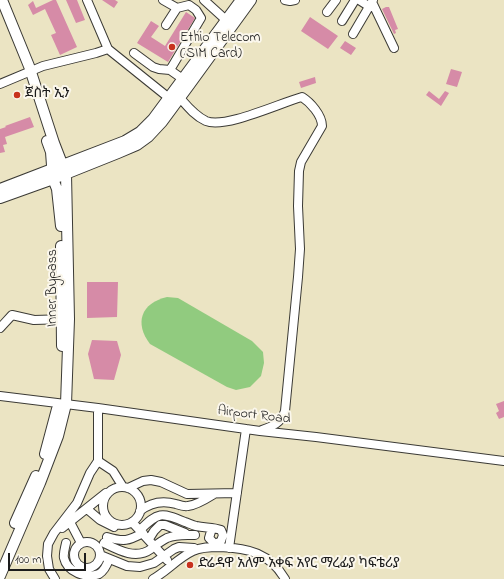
<!DOCTYPE html>
<meta charset="utf-8">
<style>
body{margin:0}
#map{position:relative;width:504px;height:579px;overflow:hidden;background:#ebe4c3;font-family:"Indie Flower",sans-serif}
canvas{display:block}
.scale{position:absolute;left:8px;top:553px;width:78px;height:18px;box-sizing:border-box;border:2px solid #1c1c1c;border-top:0;padding-left:5px;font-size:12px;line-height:14px;white-space:nowrap;color:#1c1c1c;-webkit-text-stroke:3px #fbf7ec;paint-order:stroke}
</style>
<div id="map">
<canvas width="504" height="579"></canvas>
<div class="scale">100 m</div>
</div>
<script>
const context = document.querySelector('canvas').getContext('2d');
context.lineJoin = 'round';
function fill(path, color) {
  context.fillStyle = color;
  context.fill(path, 'evenodd');
}
function stroke(path, color, width, dash) {
  context.strokeStyle = color;
  context.lineWidth = width;
  context.lineCap = dash ? 'butt' : 'round';
  context.setLineDash(dash || []);
  context.stroke(path);
}
function label(font, color, halo, rows, align = 'center') {
  context.font = font + ' "Indie Flower","Noto Sans Ethiopic",sans-serif';
  context.lineWidth = 4;
  context.setLineDash([]);
  context.textBaseline = 'middle';
  context.strokeStyle = halo;
  context.fillStyle = color;
  for (const [text, x, y, turn = 0] of rows) {
    context.save();
    context.translate(x, y);
    context.rotate((+turn || 0) * Math.PI / 180);
    context.textAlign = isNaN(turn) ? turn : align;
    if (halo) context.strokeText(text, 0, 0);
    context.fillText(text, 0, 0);
    context.restore();
  }
}
fill(new Path2D(`
 M167,297L178,298L252,341L263,352L264,363L261,376L250,387L236,390L227,387L150,344C134,323 141,303 167,297Z`), '#91cb7f');
fill(new Path2D(`
 M53,0H56L77,47L60,55L51,35L56,33L45,9L33,15L28,5L33,1L36,8Z
 M66,0H77L85,20L76,23Z
 M102,0H115L118,2L114,8Z
 M386,7H389L398,29L395,30L396,33L394,34L382,9Z
 M186,12L195,18L168,62L137,43L151,21L159,26L151,37L165,46Z
 M310,17L338,36L328,49L301,31Z
 M345,41L356,48L351,55L340,48Z
 M451,69L462,72L457,87L446,84Z
 M315,77L316,83L301,88L299,82Z
 M429,91L439,99L445,91L449,93L441,106L426,95Z
 M30,117L34,127L5,137L7,144L3,145L5,152L0,153V129L6,127L5,126Z
 M87,282H118L117,317L87,318Z
 M92,340L117,341L121,355L114,380L94,379L88,354Z
 M504,401V417L499,419L496,413L499,411L496,404Z`), '#d68ba7');
const minor = new Path2D(`
 M87,0L108,49L169,98
 M163,0L177,8L189,5L196,10L201,18L170,70
 M204,0L226,20
 M285,0L290,1L295,0
 M359,0L370,7
 M372,2L394,48
 M327,12L336,0
 M342,21L355,0
 M166,25L177,8
 M353,34L373,0
 M134,53L153,67L159,69L170,70L187,82
 M0,84L43,66L96,53L108,49
 M180,98C187,106 195,116 206,121C225,129 280,103 302,97C310,102 322,115 322,126L301,162L299,171L298,206L300,249L298,277L285,411C281,423 273,426 262,430
 M0,328L12,315L34,320L67,319
 M0,396L98,408L260,431L316,437L504,461
 M98,461L113,471L123,487
 M103 506a19 19 0 1 1 38 0a19 19 0 1 1-38 0Z
 M128,488L143,481L151,480L161,482L187,494L237,493
 M87,509L100,520L114,527
 M140,511C151,502 162,500 176,504C179,505 184,507 188,506C197,505 206,499 214,494
 M70,522L81,543
 M132,522L167,560
 M62,528L106,493
 M212,528L209,538L215,544
 M140,530C158,512 161,512 185,522C188,523 192,525 196,526C205,528 213,527 221,530L223,535L221,541L215,544L212,547
 M107,537C124,542 128,541 143,533
 M149,539L154,531L160,525H165L185,533
 M74 555a13 13 0 1 1 26 0a13 13 0 1 1-26 0Z
 M66,543C65,548 63,554 64,558C67,572 86,579 99,574C104,571 107,565 109,559
 M104,543C118,550 136,560 151,549C156,545 161,541 167,538C176,534 185,535 195,535
 M229,548L246,429
 M100,555L127,566L140,567L154,563L174,549L179,547L194,548
 M55,579L49,569L47,556L48,544L54,533L77,503L90,473L98,461V408
 M153,579C167,571 178,558 193,551C201,547 210,547 220,547C248,548 270,553 285,579`);
const major = new Path2D(`
 M47,141L51,152L53,179L57,189L61,226
 M0,189L125,141L140,132L153,119L241,0
 M0,198L53,179L118,153L137,145L148,137L162,122L190,84L251,0
 M61,246L62,346
 M45,454L57,409
 M15,523L36,476
 M0,576L40,483L58,436L66,404L69,319L66,174L54,143L29,66L2,0`);
stroke(minor, '#3b3a35', 10);
stroke(major, '#3b3a35', 12);
stroke(minor, '#fff', 8);
stroke(major, '#fff', 10);
for (const [x, y, r, color] of [
 [172,47,4,"#c8321e"],
 [17,95,4,"#c8321e"],
 [190,565,4,"#c8321e"]
]) {
  const dot = new Path2D();
  dot.arc(x, y, r, 0, 2 * Math.PI);
  context.fillStyle = color;
  context.fill(dot);
  stroke(dot, '#fbf7ec', 1.5);
}
label('14px', '#1c1c1c', '#fbf7ec', [
 ["Ethio Telecom",180,39],
 ["(SIM Card)",180,55],
 ["ጀስት ኢን",25,95],
 ["ድሬዳዋ አለም አቀፍ አየር ማረፊያ ካፍቴሪያ",198,565]
], 'left');
label('14px', '#1c1c1c', '#fbf7ec', [
 ["Inner Bypass",54,288,-90],
 ["Airport Road",254,416,7]
]);
</script>
